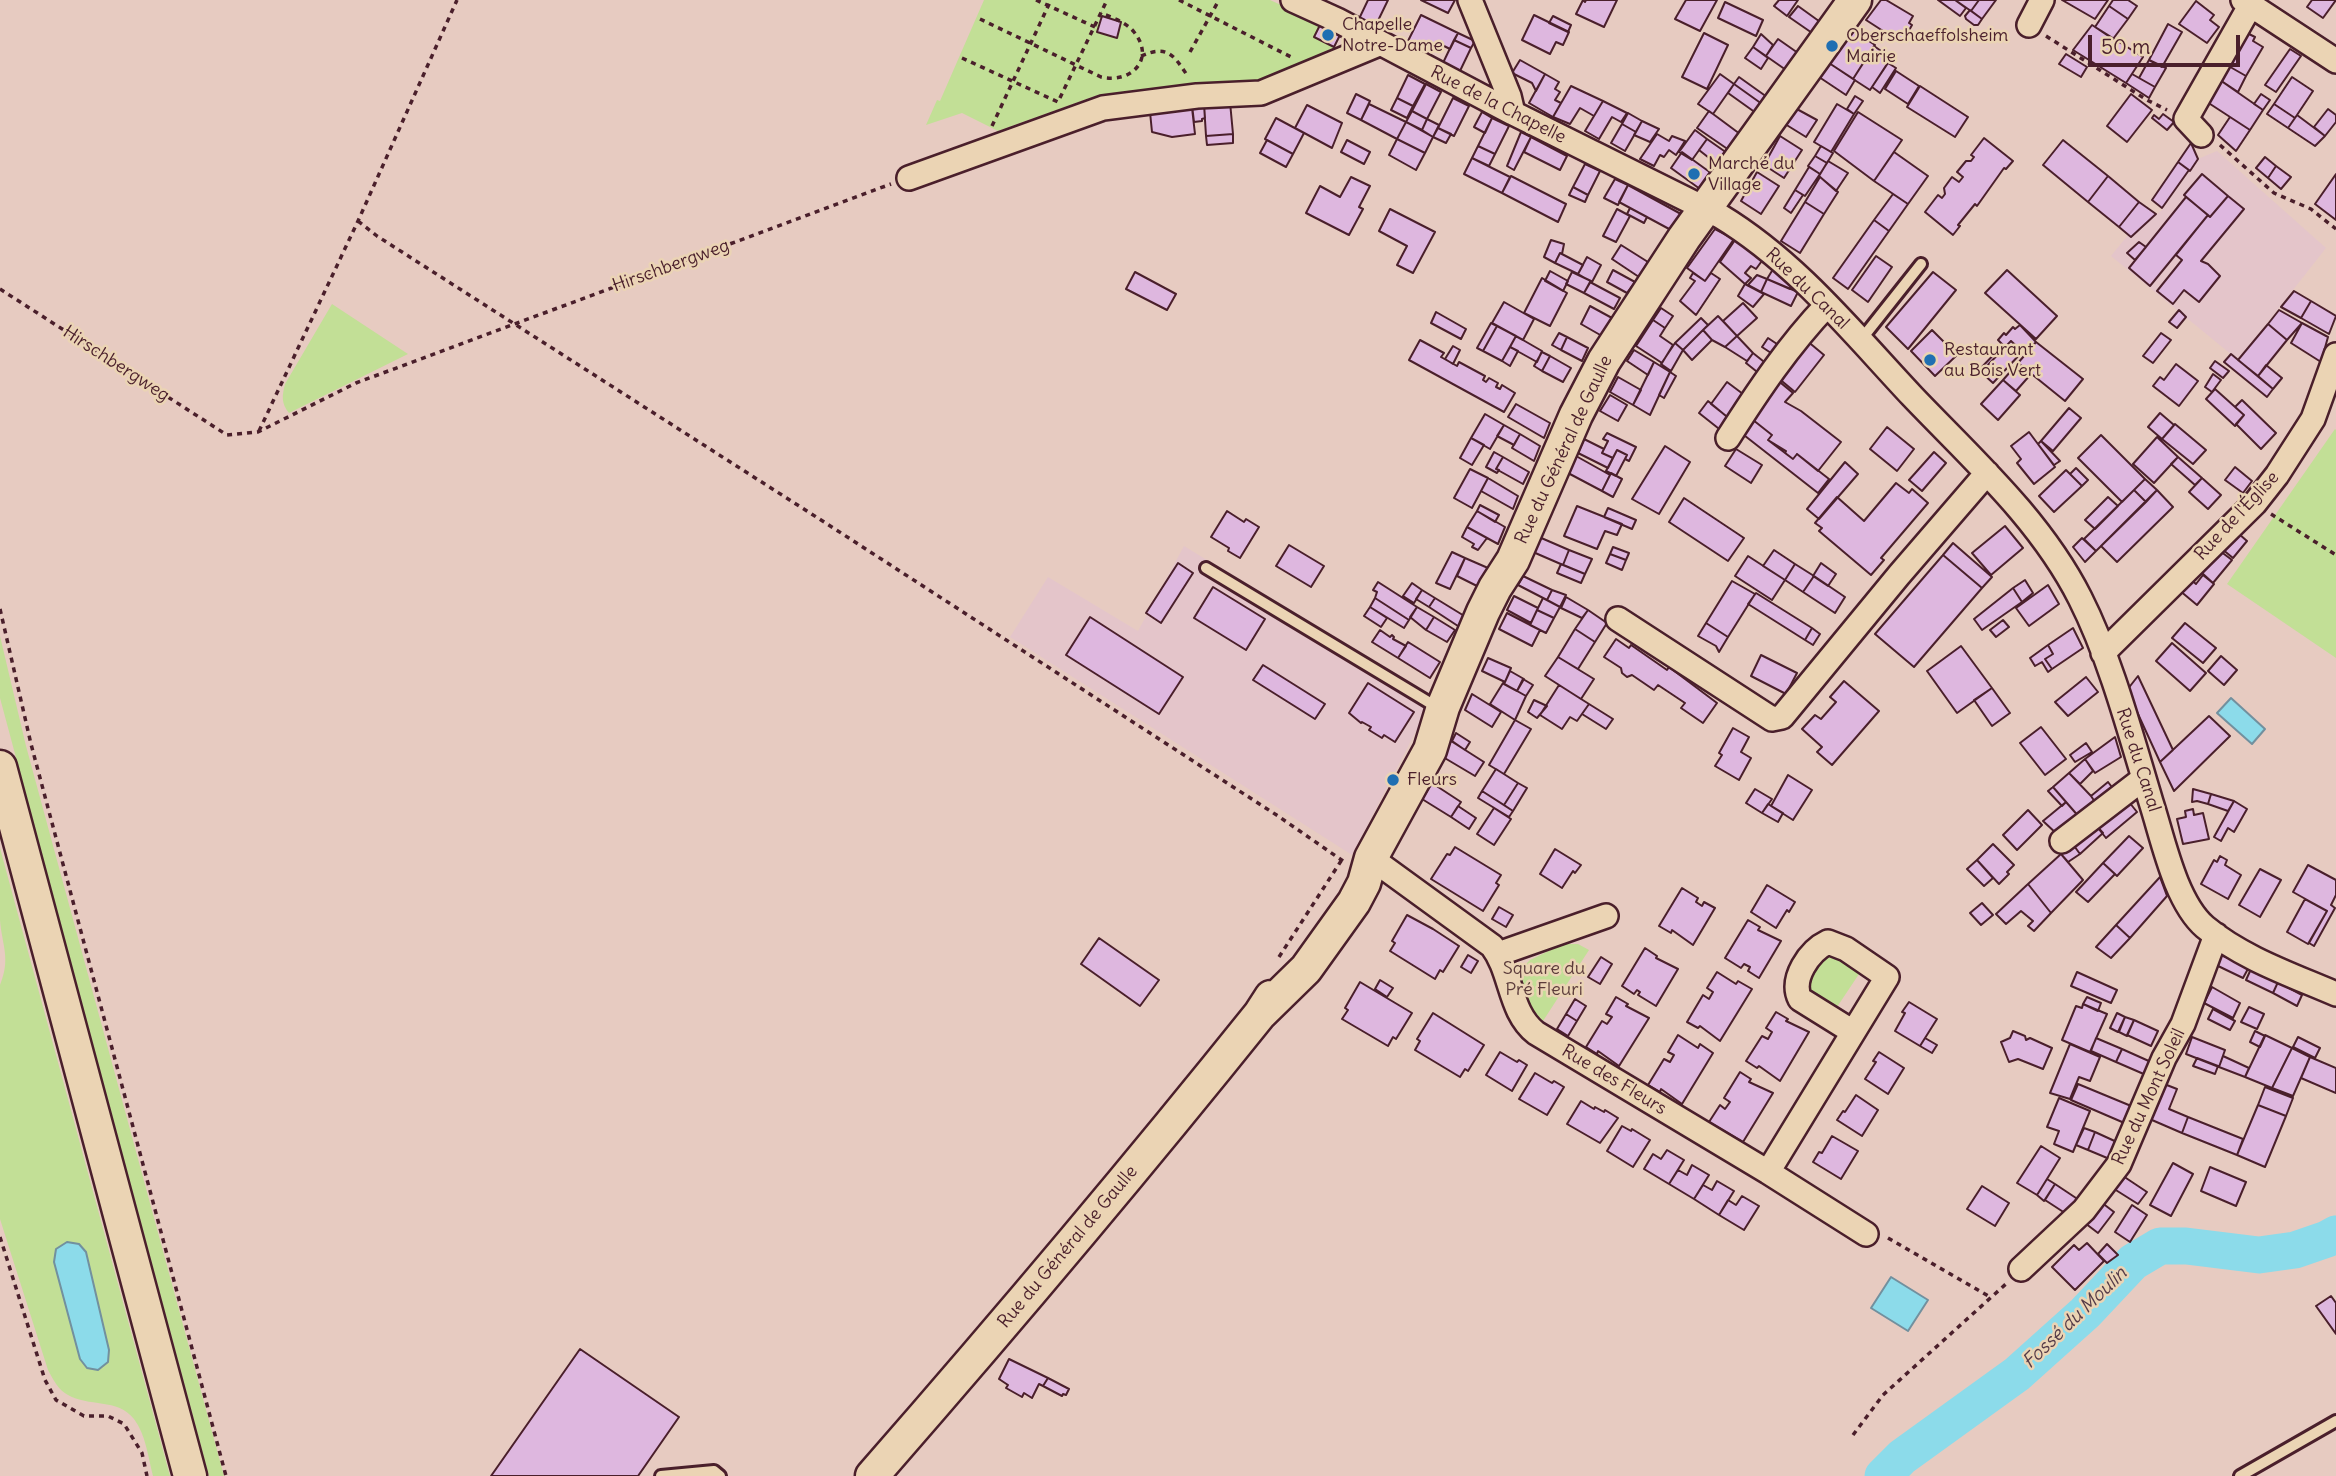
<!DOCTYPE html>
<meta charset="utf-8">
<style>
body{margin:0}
#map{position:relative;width:2336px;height:1476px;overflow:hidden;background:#e7cbc1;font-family:Delius,sans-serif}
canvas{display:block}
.scale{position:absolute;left:2088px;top:35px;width:152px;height:32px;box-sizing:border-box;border:4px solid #4a1f2b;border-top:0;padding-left:9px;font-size:21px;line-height:24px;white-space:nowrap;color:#4a1f2b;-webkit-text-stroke:5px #ebd4b4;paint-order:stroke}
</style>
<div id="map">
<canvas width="2336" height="1476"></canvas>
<div class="scale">50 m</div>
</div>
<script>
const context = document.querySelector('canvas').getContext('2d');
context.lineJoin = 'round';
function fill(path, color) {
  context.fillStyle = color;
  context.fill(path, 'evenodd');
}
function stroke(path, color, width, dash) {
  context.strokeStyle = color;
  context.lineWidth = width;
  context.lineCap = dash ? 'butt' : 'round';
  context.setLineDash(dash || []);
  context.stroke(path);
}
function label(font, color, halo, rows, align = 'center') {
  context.font = font + ' Delius,sans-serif';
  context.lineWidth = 5;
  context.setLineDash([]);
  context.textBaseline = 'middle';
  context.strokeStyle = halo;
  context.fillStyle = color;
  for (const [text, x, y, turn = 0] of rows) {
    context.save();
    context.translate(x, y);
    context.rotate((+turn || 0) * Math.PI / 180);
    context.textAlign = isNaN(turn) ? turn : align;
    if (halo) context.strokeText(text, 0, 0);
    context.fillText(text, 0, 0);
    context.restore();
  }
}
fill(new Path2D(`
 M2217,151L2326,248L2238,360L2111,256L2128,235L2131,237L2162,210L2198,159Z
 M1184,546L1433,698L1352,855L1010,637L1048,577L1138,631Z`), '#e4c5ca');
fill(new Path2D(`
 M984,0H1270L1321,23L1315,37L1334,47L1331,54L1269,81L1098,95L998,131L962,113L926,125L937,100L940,101Z
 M332,304L408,354L289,413C281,403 282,396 285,384Z
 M2335,429L2336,430V658L2227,584Z
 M0,636L26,746L224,1476H209L0,698Z
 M0,848L170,1476H153C148,1457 146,1435 134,1419C118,1398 88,1407 68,1395C58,1390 53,1379 48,1370L0,1219V985C11,958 2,946 0,920C0,896 0,872 0,848Z
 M1563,944H1578L1589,950L1543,1021L1531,1008L1520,976L1522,968L1530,960Z
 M1823,953L1832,954L1861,971L1835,1010L1806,993L1805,981Z`), '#c2df96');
const water = new Path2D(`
 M2231,698L2265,729L2252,744L2217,713Z
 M67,1242L79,1244L86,1252L109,1350L108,1362L98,1370L87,1368L80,1359L54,1262L56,1249Z
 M1891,1277L1928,1300L1908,1331L1871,1308Z`);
fill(water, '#8cdbea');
stroke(water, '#72909e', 2);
stroke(new Path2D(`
 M1883,1476L1902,1457L2017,1374L2085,1313L2133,1262L2160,1246H2186L2259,1255L2295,1250L2327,1239L2336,1234`), '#8cdbea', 37);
const building = new Path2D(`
 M1368,0H1388L1374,29L1358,21Z
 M1421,0H1455L1448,13Z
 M1583,0L1585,2L1586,0H1617L1604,27L1576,14Z
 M1686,0H1717L1700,31L1675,19Z
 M1779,0H1798L1787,16L1774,6Z
 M1881,0H1886L1913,16L1909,23L1912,25L1903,41L1898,38L1897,40L1866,20Z
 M1938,0H1955L1966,8L1960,16Z
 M1955,0H1979L1971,11Z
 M1979,0H1996L1982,19L1971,11Z
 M2062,0H2108L2095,19Z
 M2113,0H2128L2137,6L2128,19L2109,6Z
 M2312,0H2336L2323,18L2307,7Z
 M2196,1L2214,15L2210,20L2219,27L2207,43L2179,24Z
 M1725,2L1763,20L1756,36L1718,18Z
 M1798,6L1823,24L1815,35L1789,17Z
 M2109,6L2128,19L2113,39L2095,27Z
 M1970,10L1982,19L1978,25H1974L1966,19L1965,16Z
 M1421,15L1458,33L1450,49L1436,42L1432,49L1427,47L1423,56L1405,47Z
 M1534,15L1569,32L1563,45L1556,42L1550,54L1522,40Z
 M1102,16L1121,22L1117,38L1097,32Z
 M1553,16L1571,25L1568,32L1549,23Z
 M1321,23L1341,33L1334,47L1314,37Z
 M2168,24L2182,32L2162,67L2149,60Z
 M2092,25L2143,57L2126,83L2073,50Z
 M1852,30L1875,45L1853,79L1829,63Z
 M2243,31L2255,37L2253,41L2263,47L2246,76L2225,64Z
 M1458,33L1475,41L1471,48L1454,40Z
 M1704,33L1728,45L1707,89L1682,77Z
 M1761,34L1773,45L1766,56L1753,47Z
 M1778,39L1798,53L1786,70L1766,56Z
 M1454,40L1471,48L1459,73L1442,65Z
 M1874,46L1891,58L1870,90L1853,79Z
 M1753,47L1768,58L1761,69L1745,58Z
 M2290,49L2301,56L2276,92L2265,85Z
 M2066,54L2087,67L2081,77L2059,64Z
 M1520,60L1545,74L1536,91L1532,83L1512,73Z
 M2149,60L2166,68L2155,87L2139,78Z
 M1829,63L1855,80L1846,95L1819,77Z
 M1888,63L1896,68L1880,93L1872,87Z
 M2225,64L2246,76L2238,92L2217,78Z
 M1896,71L1919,86L1908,104L1885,89Z
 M1545,74L1559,82L1555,89L1560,92L1555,100L1561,103L1553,117L1529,103Z
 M1720,74L1734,84L1713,114L1698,104Z
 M2132,74L2155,87L2149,98L2126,83Z
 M1408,75L1425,84L1413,106L1397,98Z
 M1739,77L1767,97L1762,104L1734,84Z
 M2292,77L2313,91L2295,118L2274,104Z
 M2217,78L2263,110L2250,130L2204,100Z
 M1426,84L1441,92L1427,119L1412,111Z
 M1734,84L1762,104L1756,113L1728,93Z
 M1571,86L1603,101L1594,116L1580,108L1570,124L1553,117Z
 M1920,86L1968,117L1955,137L1907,107Z
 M1356,94L1370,101L1361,120L1347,113Z
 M2131,94L2152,110L2127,142L2107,126Z
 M2261,94L2270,100L2263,110L2254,104Z
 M1855,96L1863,101L1854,114L1847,109Z
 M1397,98L1413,106L1407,118L1391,110Z
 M1453,98L1469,106L1454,136L1438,128Z
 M1603,101L1627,113L1621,122L1612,117L1599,139L1585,131Z
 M1230,102L1233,134L1206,136L1204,104Z
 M1204,104L1205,118L1202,119V121L1194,122L1192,105Z
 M1369,104L1406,122L1397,139L1361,120Z
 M1837,104L1854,114L1831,152L1814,142Z
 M2274,104L2295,118L2288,128L2267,114Z
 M1307,105L1342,123L1332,148L1295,128Z
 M1192,108L1195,134L1172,137L1152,132L1150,112Z
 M1795,108L1817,120L1806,137L1785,124Z
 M2328,109L2336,115V122L2325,136L2314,127Z
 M1412,111L1427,119L1422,130L1406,122Z
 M1709,111L1740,134L1729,150L1697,128Z
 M1482,112L1492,118L1485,133L1474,127Z
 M1858,112L1902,140L1874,181L1834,151Z
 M1628,113L1642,121L1636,132L1622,124Z
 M2163,114L2174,122L2167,130L2152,118L2154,115L2159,119Z
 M2297,115L2325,136L2315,146L2288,128Z
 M2230,117L2250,130L2236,151L2218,135Z
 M1276,118L1304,133L1293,154L1265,139Z
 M1492,118L1509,126L1495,154L1478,146Z
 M1427,119L1439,125L1433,137L1422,130Z
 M1642,121L1659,129L1650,142L1634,135Z
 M1406,122L1433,137L1425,153L1397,139Z
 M1622,124L1636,132L1625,151L1611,143Z
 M1438,128L1451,134L1446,143L1433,137Z
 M1695,130L1707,139L1692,160L1679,152Z
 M1521,132L1531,137L1514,170L1507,166Z
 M1233,134V143L1207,145L1206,136Z
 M1657,134L1669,141L1672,136L1685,141L1676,155L1669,150L1664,157L1660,155L1654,166L1640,159Z
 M1780,136L1802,150L1784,178L1764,165Z
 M1531,137L1567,156L1560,170L1524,152Z
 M1984,138L2013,161L2006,169L2004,168L1977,206L1975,204L1958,225L1960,226L1953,235L1925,212L1938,195L1942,198L1945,194L1944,188L1952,177L1959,182L1963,177L1957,172L1966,161H1971L1974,157L1971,155Z
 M1397,139L1425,153L1416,170L1389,155Z
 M1707,139L1727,153L1718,165L1699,150Z
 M1267,140L1293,154L1286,167L1260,153Z
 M1347,140L1370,152L1364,164L1341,152Z
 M2063,140L2108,176L2088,202L2043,165Z
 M2191,143L2198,159L2190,171L2178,162Z
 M1478,146L1495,154L1489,166L1472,158Z
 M1821,146L1833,153L1827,163L1815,156Z
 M1682,152L1711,173L1700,189L1671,168Z
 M1894,152L1928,176L1908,204L1874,181Z
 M1815,156L1827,163L1820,174L1808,166Z
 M2265,157L2276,166L2268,178L2256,168Z
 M1472,158L1510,177L1502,193L1464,174Z
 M1828,161L1848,173L1836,191L1819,176Z
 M2178,162L2189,170L2162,208L2152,200Z
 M1585,164L1600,171L1588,195L1573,187Z
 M2276,166L2291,177L2281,189L2268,178Z
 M1809,167L1820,174L1805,196L1795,190Z
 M1757,172L1779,186L1761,214L1741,201Z
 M2202,174L2228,196L2210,217L2184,195Z
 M2336,174V220L2315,204Z
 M1511,176L1566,204L1558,222L1502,193Z
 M2108,176L2139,202L2119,227L2088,202Z
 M1351,177L1370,186L1359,207L1363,209L1349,235L1306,213L1320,186L1340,197Z
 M1820,177L1838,192L1824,214L1805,202Z
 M1615,179L1628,185L1618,205L1604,198Z
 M1628,185L1681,214L1671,230L1619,202Z
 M1573,187L1588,195L1585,202L1569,195Z
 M1795,190L1803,195L1791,213L1784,208Z
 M1893,194L1908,204L1889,231L1874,220Z
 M2228,196L2244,209L2201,261L2208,264L2220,276L2199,302L2184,290L2173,304L2157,291L2182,260L2176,255L2208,215L2210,217Z
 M2186,197L2208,215L2150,286L2129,268Z
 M1805,202L1824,214L1800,253L1781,241Z
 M2139,202L2156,214L2131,237L2119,227Z
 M1630,208L1647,217L1644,223L1627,214Z
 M1390,209L1435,232L1413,273L1397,265L1407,246L1379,231Z
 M1617,209L1630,216L1616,242L1603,236Z
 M1874,220L1889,231L1848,289L1833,278Z
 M1715,229L1734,239L1705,281L1687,268Z
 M1551,240L1564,244L1562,254L1560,253L1555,263L1544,257Z
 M1735,240L1764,258L1756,269L1751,266L1745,273L1751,278L1745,284L1720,262Z
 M2139,242L2146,247L2135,260L2127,253Z
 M1621,245L1648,262L1639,277L1612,259Z
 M1560,253L1583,265L1578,274L1555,263Z
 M1876,256L1892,267L1868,302L1852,290Z
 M1587,257L1601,265L1592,282L1578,274Z
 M1775,266L1795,281L1790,289L1767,279Z
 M1613,270L1635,282L1627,293L1607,282Z
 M2007,270L2057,316L2036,339L1985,293Z
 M1550,271L1568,281L1563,291L1545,281Z
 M1135,272L1176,294L1167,310L1126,289Z
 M1572,272L1591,281L1584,293L1566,284Z
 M1933,272L1956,290L1908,349L1886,327Z
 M1693,273L1705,281L1711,273L1720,279L1696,315L1680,301L1695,281L1690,278Z
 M1757,275L1767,279L1761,292L1748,285Z
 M1542,278L1567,293L1550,326L1524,313Z
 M1767,279L1798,292L1791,306L1761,292Z
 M1590,282L1620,298L1614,309L1584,293Z
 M1745,284L1764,294L1753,307L1738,296Z
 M2294,291L2311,301L2301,318L2281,307Z
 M2311,301L2336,316L2329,334L2301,318Z
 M1504,302L1534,319L1523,340L1492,323Z
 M1743,303L1757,318L1737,336L1723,321Z
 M1590,306L1612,318L1602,336L1581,324Z
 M1661,308L1673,316L1665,328L1653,320Z
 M2179,310L2186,317L2177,328L2169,322Z
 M2279,310L2302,323L2287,340L2268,324Z
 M1436,312L1466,329L1461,339L1431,323Z
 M1718,316L1737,336L1725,347L1712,340L1703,330Z
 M1701,318L1708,325L1683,350L1675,343Z
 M1653,320L1665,328L1660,336L1673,345L1662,363L1636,346Z
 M1491,323L1497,326L1483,351L1477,348Z
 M2302,323L2328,337L2321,362L2291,343Z
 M2268,324L2287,340L2258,376L2238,360Z
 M2020,325L2036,342L2025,354L2011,341L1981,372L1979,370L2003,345L1998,340L2004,333L2006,335L2013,327L2015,329Z
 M1497,326L1516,336L1502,361L1483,351Z
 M1703,330L1712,340L1692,360L1683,350Z
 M1932,330L1957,355L1935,376L1911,351Z
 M1559,333L1567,337L1561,350L1552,345Z
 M2161,333L2171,340L2153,363L2143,356Z
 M1516,336L1542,351L1537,362L1510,347Z
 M1737,336L1753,353L1747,361L1725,347Z
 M1567,337L1588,348L1582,361L1561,350Z
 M1768,338L1780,346L1774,355L1762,347Z
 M1420,340L1444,353L1441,357L1457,366L1459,362L1485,376L1483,380L1486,382L1489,378L1498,383L1496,387L1500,389L1502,385L1515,393L1504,412L1409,360Z
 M1806,340L1824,355L1795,392L1777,377Z
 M2011,341L2022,352L1993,383L1981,372Z
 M2036,342L2083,379L2065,401L2018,363Z
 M1675,343L1683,350L1671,371L1661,364Z
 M1453,346L1460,350L1453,364L1445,359Z
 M1510,347L1518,351L1510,366L1502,361Z
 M1634,350L1654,362L1648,375L1627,361Z
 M1542,352L1550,356L1542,371L1534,366Z
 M1753,353L1768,365L1761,375L1746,363Z
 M2231,354L2273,389L2267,397L2224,362Z
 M1550,356L1571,368L1563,382L1542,371Z
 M2215,361L2229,371L2223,378L2210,368Z
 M1654,362L1670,372L1650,415L1633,405Z
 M2018,363L2031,374L2016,391L2003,380Z
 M2176,364L2198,381L2179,406L2153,386L2160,377L2164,380Z
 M2266,365L2282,378L2273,389L2258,376Z
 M1670,372L1676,376L1664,398L1659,395Z
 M2213,374L2221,380L2212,392L2205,387Z
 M1618,377L1641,390L1633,405L1610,392Z
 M1776,379L1793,393L1785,402L1801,411L1841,442L1818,471L1797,454L1793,459L1785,453L1786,451L1768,440L1772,435L1748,416Z
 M2003,380L2020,395L1998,420L1981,404Z
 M1727,382L1747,397L1730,419L1711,404Z
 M2215,389L2244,415L2235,426L2206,399Z
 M1610,395L1627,405L1618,421L1600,411Z
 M2242,400L2276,433L2261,449L2236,424L2244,415L2235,407Z
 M1708,401L1732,421L1723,432L1699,413Z
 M1516,404L1550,423L1544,438L1508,417Z
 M2069,408L2081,418L2053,451L2041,441Z
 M2160,413L2174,425L2162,439L2148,427Z
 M1485,414L1504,425L1490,449L1471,438Z
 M1748,416L1772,435L1768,440L1793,459L1797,454L1829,479L1818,493L1740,432Z
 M2175,424L2206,450L2193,464L2162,439Z
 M1504,425L1520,434L1514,445L1497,436Z
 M1887,427L1914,449L1897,471L1870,449Z
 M2029,432L2055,467L2034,484L2017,463L2021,459L2011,446Z
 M1607,433L1636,447L1629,461L1625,459L1627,455L1617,450L1613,458L1602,453L1608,441L1603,439Z
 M1520,434L1540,446L1534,461L1512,448Z
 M2101,435L2145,479L2122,502L2078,458Z
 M2157,437L2178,457L2154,483L2133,464Z
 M1471,438L1484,445L1472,465L1460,458Z
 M1584,439L1604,449L1602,453L1613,458L1608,468L1578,453Z
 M2041,441L2060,461L2054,465L2038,444Z
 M1665,446L1690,462L1659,514L1632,499Z
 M1736,449L1762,465L1751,483L1725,466Z
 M1617,450L1627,455L1616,476L1606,471Z
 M1494,452L1503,457L1496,469L1499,470L1497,473L1486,467Z
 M1934,452L1946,463L1922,491L1909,480Z
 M1576,456L1610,475L1602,491L1568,473Z
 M1503,457L1529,472L1523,484L1496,469Z
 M2178,457L2202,478L2195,485L2171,464Z
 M1845,462L1858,474L1819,519L1807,509Z
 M2235,467L2252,481L2243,493L2225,480Z
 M2076,468L2088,480L2082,486L2070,474Z
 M1470,469L1488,478L1472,508L1454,498Z
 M2066,470L2082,486L2054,512L2039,496Z
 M1611,473L1622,479L1613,497L1602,491Z
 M1488,478L1518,496L1513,509L1481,491Z
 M2202,478L2221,495L2208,509L2189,492Z
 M2145,479L2157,490L2146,502L2134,490Z
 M1896,483L1909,493L1912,489L1928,503L1881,558L1884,560L1871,575L1819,531L1822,528L1815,523L1837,497L1864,521Z
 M2134,490L2146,502L2096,551L2084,539Z
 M2157,490L2173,507L2117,562L2101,546Z
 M2108,497L2118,506L2095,529L2085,520Z
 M1684,498L1744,538L1728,561L1669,522Z
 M1480,505L1499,515L1495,522L1477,511Z
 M1577,506L1622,524L1617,535L1605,531L1597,549L1564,536Z
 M1608,508L1636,520L1632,529L1604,517Z
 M1227,511L1244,522L1246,519L1259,527L1240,558L1228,551L1229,548L1211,537Z
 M1477,511L1505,527L1498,544L1467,527Z
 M2005,526L2023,548L1991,575L1972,553Z
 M1467,527L1487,538L1478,550L1472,547L1474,544L1462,537Z
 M2239,534L2247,541L2233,558L2222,549Z
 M1539,537L1569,550L1563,565L1533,552Z
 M2082,538L2096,551L2085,562L2073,547Z
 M1953,543L1992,577L1982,588L1943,555Z
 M1289,545L1324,566L1311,587L1276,566Z
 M1613,547L1629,553L1626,560L1610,554Z
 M1569,550L1592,559L1585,574L1563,565Z
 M1774,550L1795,564L1785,580L1763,566Z
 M2220,551L2232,560L2213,583L2202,573Z
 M1452,552L1465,558L1450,589L1436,583Z
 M1610,554L1626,560L1622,570L1606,563Z
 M1943,555L1982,588L1914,667L1875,634Z
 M1748,556L1785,580L1772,600L1735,576Z
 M1465,558L1488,568L1479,587L1457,576Z
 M1178,563L1193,573L1161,623L1146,613Z
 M1821,563L1836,574L1828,586L1813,576Z
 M1561,564L1585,574L1581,583L1557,573Z
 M1795,564L1814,576L1803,592L1785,580Z
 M2203,575L2214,584L2197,605L2179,590L2189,578L2196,584Z
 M1523,576L1552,590L1547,600L1518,585Z
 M1814,576L1845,597L1835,613L1803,592Z
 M2025,580L2033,593L2022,602L2013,588Z
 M1732,581L1755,594L1728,637L1706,623Z
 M1378,582L1417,607L1409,620L1375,598L1377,592L1373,590Z
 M1412,583L1422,590L1414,603L1403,596Z
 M2048,585L2059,604L2029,626L2016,608Z
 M1213,587L1265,619L1246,650L1194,618Z
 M2013,588L2022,602L1982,630L1974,619Z
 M1422,590L1435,598L1429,607L1416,599Z
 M1552,590L1566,595L1560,607L1547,600Z
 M1756,593L1812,628L1805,640L1748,604Z
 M1514,596L1538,608L1531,623L1507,610Z
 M1566,597L1588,610L1582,618L1561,608Z
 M1375,598L1409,620L1404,628L1370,607Z
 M1435,598L1466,617L1461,628L1429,607Z
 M1543,598L1560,607L1554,618L1537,610Z
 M1370,607L1387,618L1381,627L1364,616Z
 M1417,607L1434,617L1426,630L1410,617Z
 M1537,610L1554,618L1546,633L1530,625Z
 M1588,610L1607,623L1595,642L1575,629Z
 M1507,613L1540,630L1532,646L1499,629Z
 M1090,617L1183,677L1159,714L1066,655Z
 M1434,617L1455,630L1447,642L1426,630Z
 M2003,620L2009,627L1996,637L1990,630Z
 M1706,623L1728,637L1719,652L1716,646L1698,636Z
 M2185,623L2216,648L2203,663L2172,638Z
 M1812,628L1820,634L1813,645L1805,640Z
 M2073,628L2083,648L2052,669L2045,659L2053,654L2048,645Z
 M1575,629L1595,642L1578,669L1558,657Z
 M1380,630L1390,637L1392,635L1394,637L1393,639L1406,646L1398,658L1372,642Z
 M1616,639L1629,648L1631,645L1667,670L1669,667L1717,703L1703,723L1681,708L1685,703L1658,685L1654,690L1632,675L1627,677L1622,673L1621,668L1604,657Z
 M1408,642L1440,662L1430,678L1398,658Z
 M2172,643L2206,673L2190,691L2156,661Z
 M2048,645L2053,654L2045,659L2052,669L2048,672L2042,662L2035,666L2030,658Z
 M1961,646L1992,688L1957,713L1927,671Z
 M1761,655L1797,673L1786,694L1751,676Z
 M2221,656L2237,670L2224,685L2208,671Z
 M1558,657L1594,679L1581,699L1545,676Z
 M1488,658L1511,668L1505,682L1482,671Z
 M1263,665L1325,704L1315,719L1253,680Z
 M1510,671L1524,679L1517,691L1504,684Z
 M2138,676L2173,750L2160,762L2127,690Z
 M2086,677L2098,692L2068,716L2055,702Z
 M1523,679L1533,685L1526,696L1517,691Z
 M1844,681L1879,711L1832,765L1817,752L1822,747L1802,729L1815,715L1821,719L1836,702L1830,697Z
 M1368,683L1414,712L1395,742L1384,735L1382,738L1369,730L1371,727L1362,722L1361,723L1349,713Z
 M1503,683L1526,696L1515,720L1490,704Z
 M1559,685L1589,704L1577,721L1570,717L1562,729L1540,715Z
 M1992,688L2010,713L1992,726L1974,700Z
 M1472,694L1501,712L1492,727L1465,710Z
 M1534,700L1547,706L1537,718L1528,712Z
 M1589,704L1613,719L1606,729L1582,714Z
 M2209,716L2230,736L2174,791L2160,762Z
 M1515,720L1531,729L1504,774L1489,765Z
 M2041,727L2066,759L2045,775L2020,743Z
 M1733,728L1749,737L1741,752L1751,758L1739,780L1715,766L1722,755L1719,753Z
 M1456,733L1470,742L1465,750L1452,741Z
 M2115,737L2121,757L2095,773L2085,759Z
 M1451,741L1484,762L1475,776L1443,757Z
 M2086,743L2092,752L2075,762L2070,755Z
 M2085,759L2093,771L2080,784L2069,773Z
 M1496,769L1518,783L1504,805L1482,791Z
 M2069,773L2091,796L2097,805L2080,818L2053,787Z
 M1788,775L1812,790L1793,820L1771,806Z
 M2108,782L2115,791L2097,805L2091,796Z
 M1432,783L1461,802L1451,817L1422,799Z
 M1518,783L1527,788L1513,811L1504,805Z
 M2053,787L2066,802L2062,806L2048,791Z
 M1755,789L1772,799L1762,813L1746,803Z
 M2193,789L2211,794L2208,804L2197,801L2192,802Z
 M1482,791L1513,811L1509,817L1478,798Z
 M2211,794L2234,801L2228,811L2208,804Z
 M2125,797L2137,812L2106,838L2094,823Z
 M2234,801L2247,809L2234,832L2228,828L2221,841L2214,837Z
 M2066,802L2080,818L2058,835L2043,821Z
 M1768,804L1783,813L1778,822L1762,813Z
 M1458,806L1476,818L1469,829L1451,817Z
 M1494,808L1511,819L1494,845L1477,834Z
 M2193,809L2194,815L2203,813L2209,839L2183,844L2177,819L2186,817L2185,811Z
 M2028,810L2042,825L2017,850L2003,835Z
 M2094,823L2103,833L2080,854L2072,843Z
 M2129,836L2143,848L2117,876L2103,863Z
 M2072,843L2080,854L2068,862L2061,854Z
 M1993,844L2014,865L2007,872L2009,874L1999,884L1977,860Z
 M1455,847L1501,875L1496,883L1499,885L1483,911L1431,879L1447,854L1450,855Z
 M1555,849L1581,865L1575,873L1573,871L1562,888L1540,874Z
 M2061,854L2083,880L2051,913L2028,884Z
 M2220,856L2227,860L2225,865L2241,875L2228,899L2201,884L2214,860L2217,862Z
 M1977,860L1993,878L1984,886L1967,869Z
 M2103,863L2115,874L2088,902L2076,892Z
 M2308,865L2336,880V895L2331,905L2335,908L2314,946L2309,943L2327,911L2293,892Z
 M2260,869L2281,880L2260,917L2239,905Z
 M2160,877L2167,896L2130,938L2116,925Z
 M2028,884L2051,913L2034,931L2028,926L2033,921L2021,911L2006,924L1996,914Z
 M1767,885L1795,902L1789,912L1787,910L1776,928L1751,912Z
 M1682,888L1698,898L1696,902L1702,906L1704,902L1715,908L1693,945L1672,930L1671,933L1659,926Z
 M2305,899L2327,911L2308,944L2287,932Z
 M1982,903L1993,915L1981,925L1970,913Z
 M1499,907L1513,915L1506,927L1492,919Z
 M1407,915L1433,929L1459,946L1443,972L1440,970L1435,979L1390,951L1395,943L1392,941Z
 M1748,920L1760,927L1758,930L1781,941L1759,978L1748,971L1750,967L1744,964L1741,968L1725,958Z
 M2116,925L2130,938L2111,958L2096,947Z
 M1099,938L1159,980L1140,1006L1081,964Z
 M1645,948L1657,956L1656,958L1678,969L1656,1006L1638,995L1640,992L1637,990L1634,994L1622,986Z
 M1468,955L1478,961L1471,973L1461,967Z
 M2221,955L2249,967L2243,978L2216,965Z
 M1601,957L1612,964L1600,984L1588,977Z
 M2251,969L2278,982L2273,993L2246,980Z
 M1717,972L1736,984L1738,981L1752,989L1720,1041L1700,1026L1698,1028L1687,1022L1703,995L1709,999L1713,992L1707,988Z
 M2077,972L2117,990L2111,1003L2071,986Z
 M1380,980L1393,988L1387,997L1375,989Z
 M1360,982L1412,1013L1396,1039L1393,1037L1388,1046L1342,1019L1348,1010L1345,1008Z
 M2278,982L2302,995L2297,1006L2273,993Z
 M2212,987L2240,1003L2233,1018L2204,1003Z
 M1616,997L1628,1004L1626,1006L1649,1018L1619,1066L1598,1051L1597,1054L1586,1047L1602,1021L1607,1024L1612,1017L1606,1014Z
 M2087,997L2101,1003L2098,1011L2083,1004Z
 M1575,999L1586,1006L1577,1021L1566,1014Z
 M1909,1002L1937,1019L1920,1046L1895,1031L1905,1013L1902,1012Z
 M2083,1004L2107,1014L2090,1052L2062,1040L2076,1006L2082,1008Z
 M2249,1007L2264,1014L2257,1029L2241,1022Z
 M2213,1009L2235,1021L2230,1030L2208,1019Z
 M1776,1012L1788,1019L1786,1021L1809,1032L1780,1081L1759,1066L1757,1068L1746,1061L1762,1036L1768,1039L1772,1032L1766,1028Z
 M1433,1013L1484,1045L1468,1071L1465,1069L1460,1077L1415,1050L1420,1041L1417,1039Z
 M2117,1013L2125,1017L2118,1032L2110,1028Z
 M1566,1014L1577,1021L1568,1036L1557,1029Z
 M2125,1017L2134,1020L2127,1036L2119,1032Z
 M2134,1020L2158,1031L2151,1046L2127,1035Z
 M2013,1031L2025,1036L2026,1040L2030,1038L2052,1048L2043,1069L2018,1059L2009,1062L2001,1042L2010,1038Z
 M2255,1031L2265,1036L2260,1047L2250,1042Z
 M1678,1035L1698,1048L1700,1044L1713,1053L1682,1104L1661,1089L1660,1092L1648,1085L1664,1059L1670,1062L1674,1055L1668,1052Z
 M2265,1035L2292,1048L2272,1088L2245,1077Z
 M2192,1037L2225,1050L2219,1067L2186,1054Z
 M2298,1037L2320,1048L2315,1058L2293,1047Z
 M1925,1038L1937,1045L1932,1053L1920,1046Z
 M2096,1038L2122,1049L2116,1062L2091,1051Z
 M2070,1044L2100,1057L2090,1081L2079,1077L2070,1099L2050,1093Z
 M2292,1048L2310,1057L2293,1096L2272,1088Z
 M2122,1049L2151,1062L2146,1075L2116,1062Z
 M1500,1052L1517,1062L1519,1060L1527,1065L1512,1091L1486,1075Z
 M1879,1052L1904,1068L1888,1094L1865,1079L1876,1062L1873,1061Z
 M2223,1056L2249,1068L2245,1077L2219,1067Z
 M2310,1057L2336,1068V1093L2301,1078Z
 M2197,1058L2218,1066L2215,1074L2193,1066Z
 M1740,1072L1751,1079L1749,1082L1773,1093L1743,1142L1709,1122L1720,1105L1725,1109L1730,1102L1724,1098Z
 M1535,1073L1552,1083L1554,1081L1564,1087L1547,1115L1519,1099Z
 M2159,1082L2177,1089L2169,1109L2188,1117L2182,1133L2145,1117Z
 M2078,1084L2136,1108L2129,1125L2071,1100Z
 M2265,1087L2293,1098L2286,1116L2258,1105Z
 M1856,1095L1878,1110L1862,1136L1837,1120L1843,1111L1845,1112Z
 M2059,1098L2090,1111L2073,1152L2054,1144L2059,1131L2047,1127Z
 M1581,1101L1594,1109L1595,1107L1604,1112L1605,1110L1618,1118L1600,1143L1567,1124Z
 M2258,1105L2286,1116L2265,1167L2237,1155Z
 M2188,1117L2243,1139L2237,1155L2182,1133Z
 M1622,1126L1631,1131L1632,1129L1650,1140L1633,1167L1607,1151Z
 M2084,1128L2095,1132L2088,1150L2076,1145Z
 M2095,1132L2119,1143L2112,1160L2088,1150Z
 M1832,1136L1858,1151L1841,1179L1813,1162L1819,1152L1822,1153Z
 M2041,1146L2060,1158L2037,1195L2017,1183Z
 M1667,1150L1684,1160L1669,1184L1644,1169L1653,1154L1661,1159Z
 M2173,1163L2193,1174L2171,1216L2150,1205Z
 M1692,1165L1709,1175L1694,1199L1669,1184L1678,1170L1687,1175Z
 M2210,1167L2246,1182L2236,1206L2201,1191Z
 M2120,1174L2147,1192L2138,1204L2111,1187Z
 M2047,1179L2055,1184L2044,1201L2037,1195Z
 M1717,1181L1734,1191L1719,1215L1694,1199L1703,1185L1712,1190Z
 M2055,1184L2079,1200L2068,1215L2045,1200Z
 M1982,1186L2009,1203L1995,1226L1967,1209Z
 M1742,1196L1759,1206L1744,1230L1719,1215L1728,1200L1736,1205Z
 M2097,1199L2114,1212L2098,1233L2081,1220Z
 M2132,1205L2147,1215L2130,1242L2115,1232Z
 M2087,1243L2104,1261L2075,1290L2052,1267L2074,1245L2079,1250Z
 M2107,1244L2118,1255L2107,1263L2098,1254Z
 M2331,1296L2336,1303V1334L2316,1306Z
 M580,1349L679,1417L638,1476H491Z
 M1009,1359L1048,1378L1043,1386L1039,1384L1032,1398L1024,1393L1022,1397L1006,1388L1008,1385L999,1379Z
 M1048,1378L1069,1389L1066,1395L1063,1394L1062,1396L1043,1386Z`);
fill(building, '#deb7df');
stroke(building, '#4a1f2b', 2);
const lane = new Path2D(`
 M1860,341L1921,264
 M1206,568L1430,703L1439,706
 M661,1476L714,1471L720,1476
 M2240,1476L2336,1421`);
const street = new Path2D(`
 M1293,0L1337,20L1513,113L1720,216C1796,262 1852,332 1912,396C1972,459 2040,519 2080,598C2111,659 2131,736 2151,802C2163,839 2175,901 2205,927C2242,958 2292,975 2336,994
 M1470,0L1509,96L1513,113
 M2243,0L2336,61
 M2029,25L2042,0
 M2201,135L2186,119L2250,6
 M909,178L1103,108L1197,96L1261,93L1379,44
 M1728,438C1758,391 1788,346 1827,305
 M1618,619L1772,719L1782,717L1899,575L1987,473
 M2103,653L2255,503L2277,475L2313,419L2336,355
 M2062,841L2144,778
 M1371,858L1492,946C1512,972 1509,1012 1536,1033L1768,1172L1866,1234
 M1498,954L1606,916
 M1768,1172L1887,977L1846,949L1828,942C1809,951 1790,979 1800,999L1853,1032
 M2021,1269L2084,1210L2119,1164L2164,1058L2183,1024L2216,935`);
const secondary = new Path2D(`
 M0,767L190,1476
 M1260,1014L1306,969L1354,902L1364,883L1371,858L1430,750L1443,707L1483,612L1495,588L1513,560L1576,415L1604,361L1684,238L1855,0
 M872,1476C1004,1325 1134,1171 1260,1014L1271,997`);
stroke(lane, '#4a1f2b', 16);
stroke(street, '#4a1f2b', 28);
stroke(secondary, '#4a1f2b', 37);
stroke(new Path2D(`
 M1036,0L1095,27
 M1179,0L1293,58
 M980,19L1101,77C1131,84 1156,59 1134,32C1126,22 1113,18 1101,13
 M2046,36L2147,100L2167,110
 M1190,52L1219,0
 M1141,56C1167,45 1173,54 1187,75
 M962,58L1058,102L1107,0
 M992,126L1051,0
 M2220,145L2274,193L2311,209L2336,229
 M358,221L377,236L821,520L1278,816L1343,861
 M0,289L227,435L258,432L356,383L891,184
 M259,431L358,221L457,0
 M2271,514L2336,555
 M0,609L31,744L226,1476
 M1279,957L1341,861
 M0,1237L45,1380L56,1400L84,1416H108L124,1424L142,1453L147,1476
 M1888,1238L1990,1297
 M1853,1435L1883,1395L2007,1283`), '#4a1f2b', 3.5, [5, 5]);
stroke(lane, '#ebd4b4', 10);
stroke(street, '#ebd4b4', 23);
stroke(secondary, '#ebd4b4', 32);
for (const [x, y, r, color] of [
 [1328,35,7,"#1f6fb2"],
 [1832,46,7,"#1f6fb2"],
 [1694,174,7,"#1f6fb2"],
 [1930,360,7,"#1f6fb2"],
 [1393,780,7,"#1f6fb2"]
]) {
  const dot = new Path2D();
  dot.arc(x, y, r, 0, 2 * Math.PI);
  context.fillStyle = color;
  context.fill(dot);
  stroke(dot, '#ebd4b4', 2.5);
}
label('18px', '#4a1f2b', '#ebd4b4', [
 ["Chapelle",1342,25],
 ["Notre-Dame",1342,46],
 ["Oberschaeffolsheim",1846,36],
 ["Mairie",1846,57],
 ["Marché du",1708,164],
 ["Village",1708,185],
 ["Restaurant",1944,350],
 ["au Bois Vert",1944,371],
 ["Fleurs",1407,780]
], 'left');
label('18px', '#4a1f2b', '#ebd4b4', [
 ["Rue de la Chapelle",1498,105,27],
 ["Hirschbergweg",671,266,-20],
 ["Rue du Canal",1807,289,44],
 ["Hirschbergweg",116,364,33],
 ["Rue du Général de Gaulle",1564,450,-65],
 ["Rue de l'Église",2237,516,-47],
 ["Rue du Canal",2138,760,72],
 ["Rue des Fleurs",1614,1080,31],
 ["Rue du Mont Soleil",2149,1097,-65],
 ["Rue du Général de Gaulle",1068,1247,-50]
]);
label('18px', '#5c3c3b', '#ebd4b4', [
 ["Square du",1544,969],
 ["Pré Fleuri",1544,990]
]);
label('italic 19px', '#543b48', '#ebd4b4', [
 ["Fossé du Moulin",2075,1318,-44]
]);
</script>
